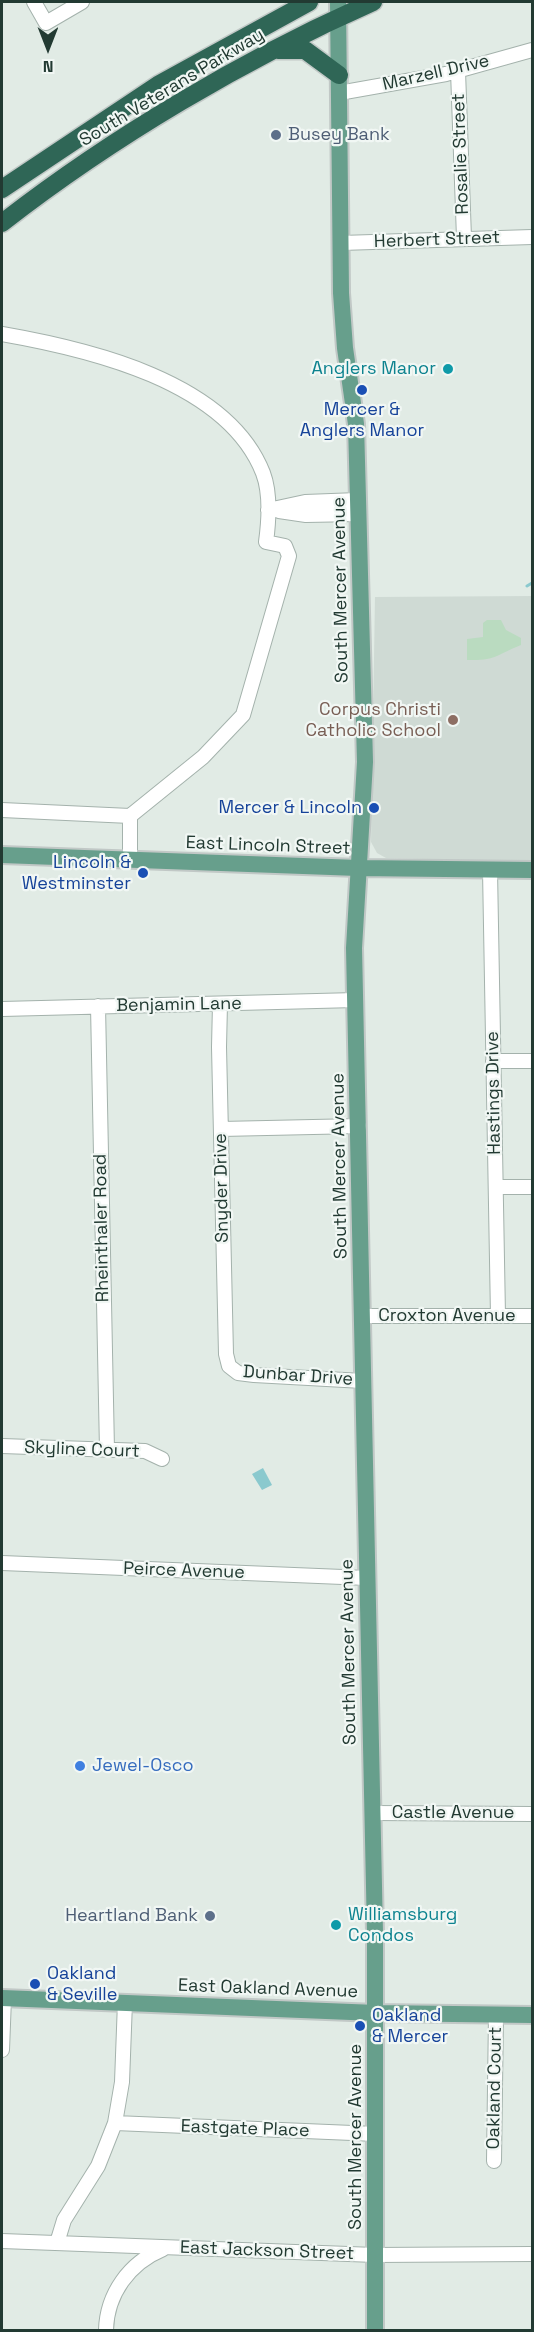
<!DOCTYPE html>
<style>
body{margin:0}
#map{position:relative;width:534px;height:2332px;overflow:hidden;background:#e1ebe5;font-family:"Space Grotesk",sans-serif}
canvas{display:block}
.frame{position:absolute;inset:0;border:3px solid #223a32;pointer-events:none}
.north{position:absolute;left:18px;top:18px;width:60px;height:60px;-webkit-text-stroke:4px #f1f7f4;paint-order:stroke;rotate:180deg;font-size:16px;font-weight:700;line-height:24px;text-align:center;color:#223a32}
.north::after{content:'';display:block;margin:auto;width:21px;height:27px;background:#223a32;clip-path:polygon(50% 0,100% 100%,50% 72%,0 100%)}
</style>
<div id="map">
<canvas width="534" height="2332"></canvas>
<div class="frame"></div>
<div class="north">N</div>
</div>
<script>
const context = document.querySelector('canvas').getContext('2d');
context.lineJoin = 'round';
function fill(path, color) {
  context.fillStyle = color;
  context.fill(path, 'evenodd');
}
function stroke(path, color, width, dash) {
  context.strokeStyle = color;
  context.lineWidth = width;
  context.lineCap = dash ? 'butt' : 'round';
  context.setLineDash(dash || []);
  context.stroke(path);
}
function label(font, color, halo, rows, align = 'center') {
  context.font = font + ' "Space Grotesk",sans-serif';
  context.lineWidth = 4.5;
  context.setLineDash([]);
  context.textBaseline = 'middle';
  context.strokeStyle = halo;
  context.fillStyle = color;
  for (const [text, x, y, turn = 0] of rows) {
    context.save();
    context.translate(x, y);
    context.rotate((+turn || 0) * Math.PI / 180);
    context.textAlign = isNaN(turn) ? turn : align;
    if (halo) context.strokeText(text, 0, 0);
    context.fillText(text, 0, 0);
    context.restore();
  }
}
fill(new Path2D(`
 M532,596V862L386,858L377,853L371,842L375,597Z`), '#cfdad4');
fill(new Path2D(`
 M487,620H501L506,630L521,638V645C496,655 496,661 467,660V639L483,637V623Z`), '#badbc0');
fill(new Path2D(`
 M263,1468L272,1485L262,1490L252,1474Z`), '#8ac9ce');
stroke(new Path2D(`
 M527,586L532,583`), '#8ac9ce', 3);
const minor = new Path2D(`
 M34,2L46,23L82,2
 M458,71L464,238
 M339,93L446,74L532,50
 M341,243L532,237
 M2,334C88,349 227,381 263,473C271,494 269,520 266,542L285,546L289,556L243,715L203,757L130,816L2,810
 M268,510L305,502L358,500
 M279,511L306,515L358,514
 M130,860V816
 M490,870L498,1316
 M220,1004L219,1047L226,1354L229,1366L238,1373L254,1375L363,1381
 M98,1006L107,1450
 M2,1009L356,1000
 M493,1061H532
 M221,1129L359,1126
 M496,1187H532
 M362,1316H532
 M2,1446L145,1451L162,1459
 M2,1563L367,1578
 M373,1813L532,1814
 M2,2050L4,1998
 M115,2123L376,2134
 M494,2161L496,2014
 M2,2241L375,2255L532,2254
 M57,2243L64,2220L98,2166L115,2123L122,2082L125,2002
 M106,2330C107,2294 129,2263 163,2249`);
const major = new Path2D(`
 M338,2L341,293L345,348L356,424L365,762L354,948L375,1933V2330
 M2,855L358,868L532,870
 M2,1998L376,2013L532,2015`);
const highway = new Path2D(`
 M278,50H305L339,75
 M2,189L158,85L309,2
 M2,223C111,138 246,58 373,2`);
stroke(minor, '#a4b2ac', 16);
stroke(major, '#c1c8c6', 20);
stroke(highway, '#c1c8c6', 21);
stroke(minor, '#fff', 14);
stroke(major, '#679f8c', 16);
stroke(highway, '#2f6656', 18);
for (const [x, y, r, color] of [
 [276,135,6,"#5c6f8a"],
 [448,369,6,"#0f9aa8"],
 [362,390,6,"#1a4fb4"],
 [453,720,6,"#8d6e63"],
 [374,808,6,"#1a4fb4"],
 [143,873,6,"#1a4fb4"],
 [80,1766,6,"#3f7fe0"],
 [210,1916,6,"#5c6f8a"],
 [336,1925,6,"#0f9aa8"],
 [35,1984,6,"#1a4fb4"],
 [360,2026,6,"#1a4fb4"]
]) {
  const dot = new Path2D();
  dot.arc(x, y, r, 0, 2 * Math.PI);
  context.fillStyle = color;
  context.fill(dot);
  stroke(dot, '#f1f7f4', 2);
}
label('18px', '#223a32', '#f1f7f4', [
 ["Marzell Drive",436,73,-13],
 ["South Veterans Parkway",172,88,-31],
 ["Rosalie Street",461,154,-92],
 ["Herbert Street",437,240,-2],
 ["South Mercer Avenue",341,590,-91],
 ["East Lincoln Street",268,846,2],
 ["Benjamin Lane",179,1005,-1],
 ["Hastings Drive",494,1093,-91],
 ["South Mercer Avenue",340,1166,-91],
 ["Snyder Drive",222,1188,-91],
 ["Rheinthaler Road",102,1228,-91],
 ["Croxton Avenue",447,1316],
 ["Dunbar Drive",298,1376,4],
 ["Skyline Court",82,1450,2],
 ["Peirce Avenue",184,1571,2],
 ["South Mercer Avenue",349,1652,-91],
 ["Castle Avenue",453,1813],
 ["East Oakland Avenue",268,1989,2],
 ["Oakland Court",495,2088,-89],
 ["Eastgate Place",245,2129,2],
 ["South Mercer Avenue",356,2137,-90],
 ["East Jackson Street",267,2251,2]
]);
label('18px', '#4e5e75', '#f1f7f4', [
 ["Busey Bank",288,135],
 ["Heartland Bank",198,1916,"right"]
], 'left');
label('18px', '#0d838f', '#f1f7f4', [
 ["Anglers Manor",436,369],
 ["Williamsburg",348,1915,"left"],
 ["Condos",348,1936,"left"]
], 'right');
label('18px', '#164399', '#f1f7f4', [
 ["Mercer &",362,410,"center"],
 ["Anglers Manor",362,431,"center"],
 ["Mercer & Lincoln",362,808],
 ["Lincoln &",131,863],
 ["Westminster",131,884],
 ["Oakland",47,1974,"left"],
 ["& Seville",47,1995,"left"],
 ["Oakland",372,2016,"left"],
 ["& Mercer",372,2037,"left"]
], 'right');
label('18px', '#785e54', '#f1f7f4', [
 ["Corpus Christi",441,710],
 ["Catholic School",441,731]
], 'right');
label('18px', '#366cbe', '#f1f7f4', [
 ["Jewel-Osco",92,1766]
], 'left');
</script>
